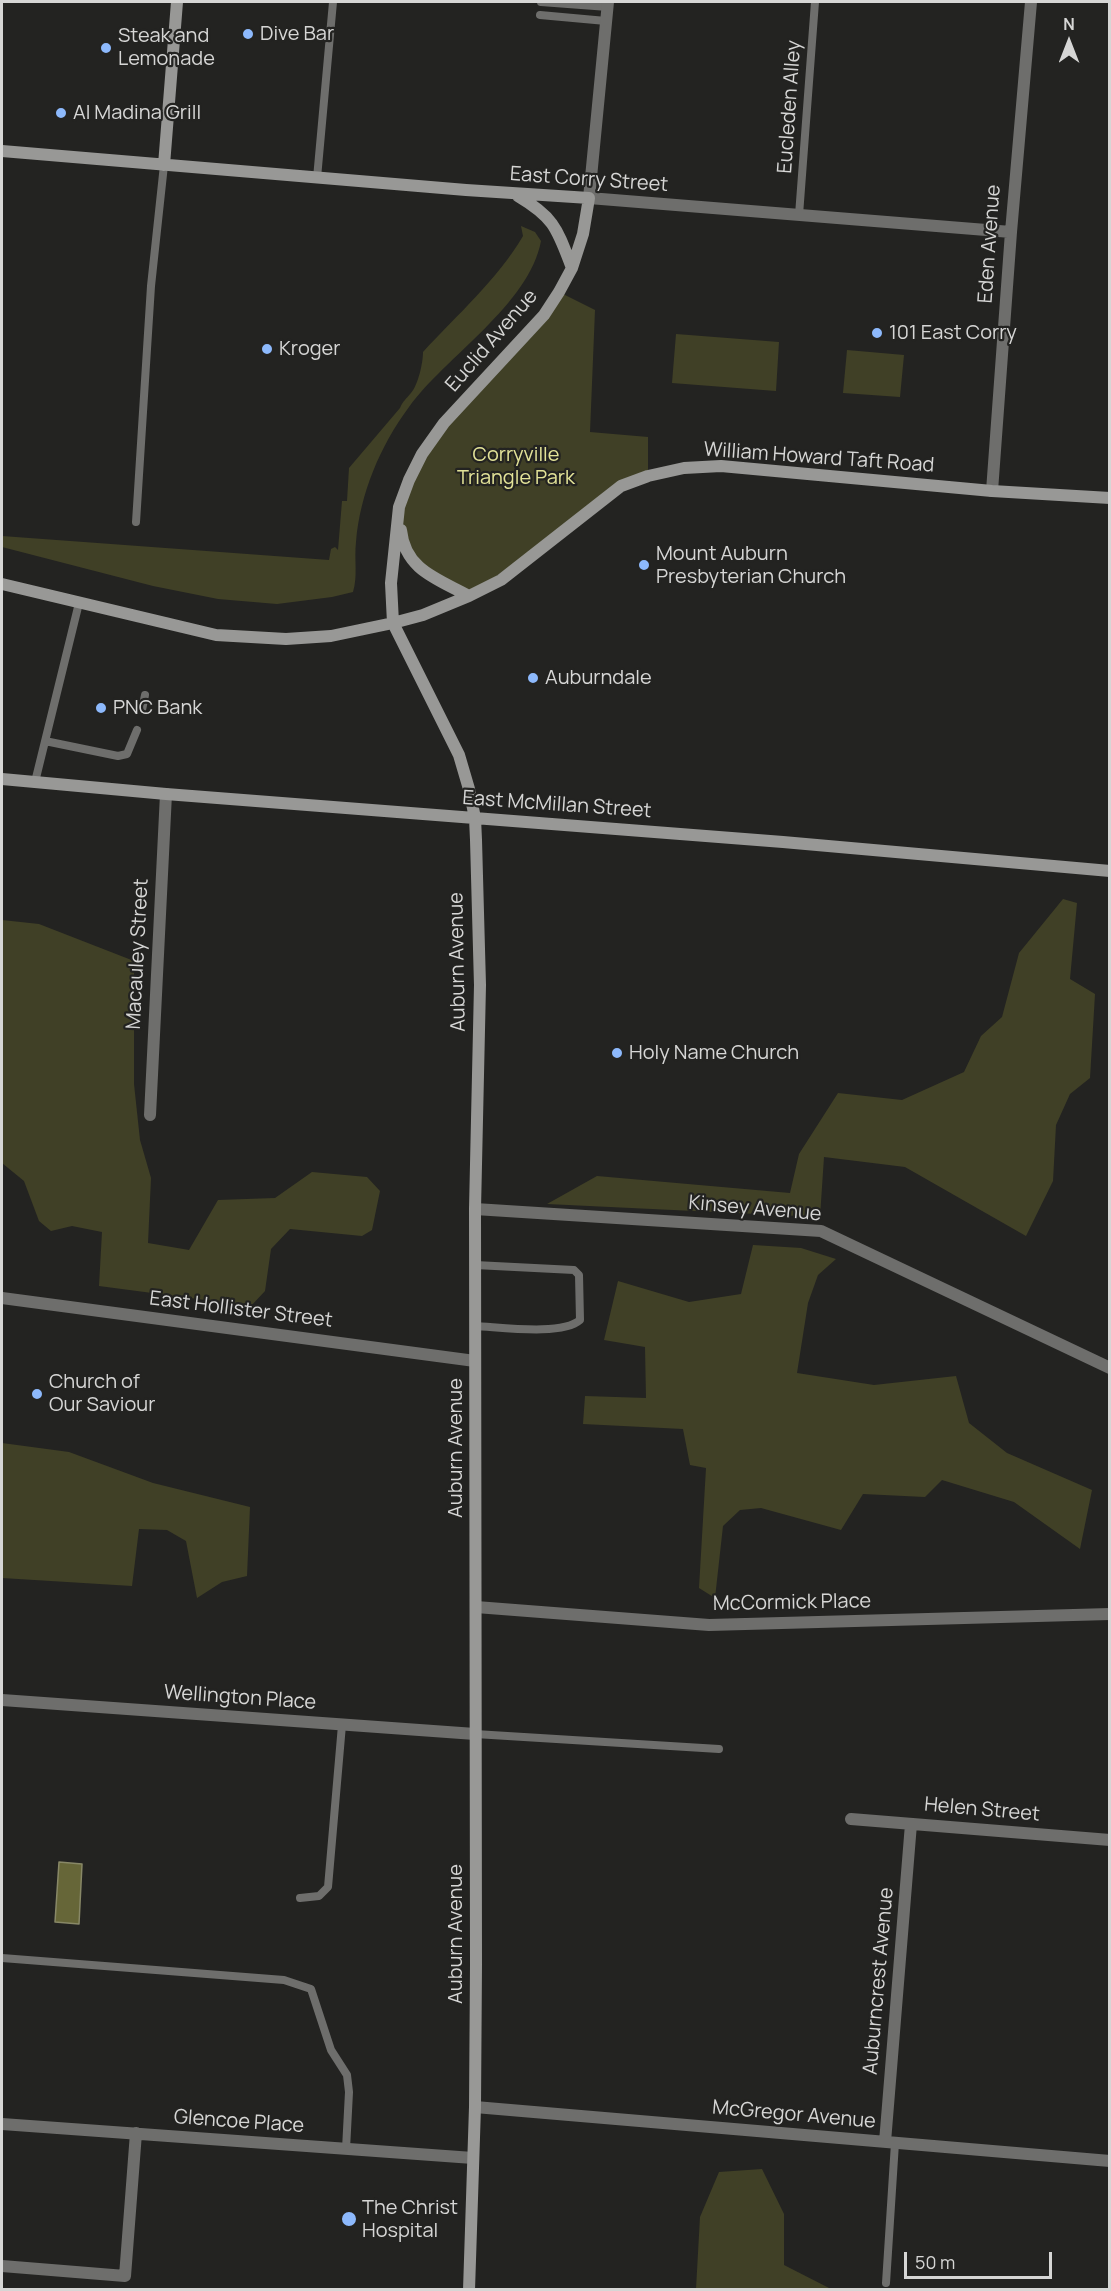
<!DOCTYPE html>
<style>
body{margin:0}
#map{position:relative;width:1111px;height:2291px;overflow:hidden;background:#232321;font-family:Manrope,sans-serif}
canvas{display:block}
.frame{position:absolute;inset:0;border:3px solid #d6d6d5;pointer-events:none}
.north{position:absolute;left:1039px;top:12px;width:60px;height:60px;-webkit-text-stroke:4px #232321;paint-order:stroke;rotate:0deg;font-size:16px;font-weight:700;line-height:24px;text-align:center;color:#d6d6d5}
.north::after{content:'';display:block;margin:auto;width:21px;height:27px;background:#d6d6d5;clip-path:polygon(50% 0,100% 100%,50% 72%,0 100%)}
.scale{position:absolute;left:904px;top:2252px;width:148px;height:27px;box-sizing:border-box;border:3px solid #d6d6d5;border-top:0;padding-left:8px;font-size:18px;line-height:21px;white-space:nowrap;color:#d6d6d5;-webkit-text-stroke:4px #232321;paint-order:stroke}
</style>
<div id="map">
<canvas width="1111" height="2291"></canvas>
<div class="frame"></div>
<div class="north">N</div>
<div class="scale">50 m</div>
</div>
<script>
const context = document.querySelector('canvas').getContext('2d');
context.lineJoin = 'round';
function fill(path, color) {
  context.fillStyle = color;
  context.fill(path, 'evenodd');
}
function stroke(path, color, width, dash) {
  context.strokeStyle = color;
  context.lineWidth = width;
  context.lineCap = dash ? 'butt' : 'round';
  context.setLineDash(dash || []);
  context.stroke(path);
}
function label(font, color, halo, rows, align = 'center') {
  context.font = font + ' Manrope,sans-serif';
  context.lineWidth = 4.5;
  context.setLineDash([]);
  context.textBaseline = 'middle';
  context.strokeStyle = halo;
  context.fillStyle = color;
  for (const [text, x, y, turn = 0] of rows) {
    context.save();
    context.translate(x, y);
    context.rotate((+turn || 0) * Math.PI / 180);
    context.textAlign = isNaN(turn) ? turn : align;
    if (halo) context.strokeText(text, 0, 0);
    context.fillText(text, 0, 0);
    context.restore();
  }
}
fill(new Path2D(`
 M521,226L535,232L541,241C529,305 446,356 409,407C380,446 360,494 356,542C354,559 358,576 353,592L332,597L277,604L218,599L153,586L2,547V536L329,560L331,549L335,547L338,550L342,501H347L349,468L400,408C403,401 406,399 411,393C418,385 423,363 423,352C457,315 498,279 523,236Z
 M559,292L595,310L590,432L648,437V476L621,486L469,596L411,560L399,507L422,454Z
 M676,334L779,342L776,391L672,383Z
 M847,350L904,355L900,397L843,393Z
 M1063,899L1077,903L1070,979L1095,994L1090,1078L1070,1094L1056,1125L1053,1181L1026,1236L905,1167L824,1157L820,1217L547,1204L597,1176L790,1193L799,1154L838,1093L902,1100L964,1072L981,1036L1002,1017L1019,953Z
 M2,920L39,924L134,961V1084L140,1140L151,1178L148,1243L189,1250L218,1200L275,1198L312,1172L367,1177L380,1191L372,1230L362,1236L290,1229L271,1249L265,1291L251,1306L99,1286L102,1232L72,1226L51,1231L39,1221L24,1181L2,1163Z
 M753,1245L801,1248L836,1259L818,1275L808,1303L797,1373L874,1385L956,1376L969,1423L1007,1453L1092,1490L1080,1549L1014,1502L942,1480L925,1497L863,1494L841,1530L761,1508L740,1510L723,1526L715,1598L699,1588L706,1468L690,1465L683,1429L583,1424L585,1396L646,1398L645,1347L604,1340L618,1281L689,1302L741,1294Z
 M2,1443L69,1452L153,1483L250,1507L247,1576L222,1582L197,1598L186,1541L167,1530L139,1529L132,1586L2,1578Z
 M762,2169L784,2214V2265L831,2289H696L700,2217L719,2172Z`), '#404026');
const water = new Path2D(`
 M59,1862L82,1864L79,1924L55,1922Z`);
fill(water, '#666638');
stroke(water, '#888867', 1.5);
stroke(new Path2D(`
 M541,2L608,7
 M540,15L606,21
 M317,178L333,2
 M799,215L815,2
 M136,522L151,286L164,165
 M142,710L145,695
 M45,741L118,756L127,754L137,730
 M35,782L79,603
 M475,1265L574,1270L579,1275L580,1320C562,1336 500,1327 475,1326
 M475,1734L719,1749
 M300,1898L319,1896L328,1887L342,1725
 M2,1958L284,1980L311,1989L331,2050L347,2075L349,2092L346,2149
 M886,2283L895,2143`), '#6e6e6c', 8);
stroke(new Path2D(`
 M608,2L589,198L1011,232
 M992,491L1011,232L1031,2
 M150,1115L166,794
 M475,1209L821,1231L1110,1368
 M2,1298L475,1361
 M476,1607L709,1625L1110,1614
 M2,1700L475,1734
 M851,1819L1110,1840
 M475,2107L1110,2161
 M2,2124L473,2158
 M885,2142L911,1824
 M2,2266L125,2276L136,2133`), '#6e6e6c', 12);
stroke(new Path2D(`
 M2,151L466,190L589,198L583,234L572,268L559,292L544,315L444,423L422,454L409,480L399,507L391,583L393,623L459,755L469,789L475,818L476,840L480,985L475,1209L476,1964L475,2107L469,2290
 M164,165L177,2
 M518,196C555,218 557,229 572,268
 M401,530C405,570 438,579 469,596
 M2,584L216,635L286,639L331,636L393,623L423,615L469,596L501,580L621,486L648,476L684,468L721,466L992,491L1110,498
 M2,779L166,794L783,842L1110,871`), '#989896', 12);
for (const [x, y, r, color] of [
 [248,34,6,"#8db9fc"],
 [106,48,6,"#8db9fc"],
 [61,113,6,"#8db9fc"],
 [877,333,6,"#8db9fc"],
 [267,349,6,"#8db9fc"],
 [644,565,6,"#8db9fc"],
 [533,678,6,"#8db9fc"],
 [101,708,6,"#8db9fc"],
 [617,1053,6,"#8db9fc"],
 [37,1394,6,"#8db9fc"],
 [349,2219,8,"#8db9fc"]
]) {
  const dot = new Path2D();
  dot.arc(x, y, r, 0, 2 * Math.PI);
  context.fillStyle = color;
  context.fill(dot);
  stroke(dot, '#232321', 2);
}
label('20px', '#d6d6d5', '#232321', [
 ["Dive Bar",260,34],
 ["Steak and",118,36],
 ["Lemonade",118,59],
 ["Al Madina Grill",73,113],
 ["101 East Corry",889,333],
 ["Kroger",279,349],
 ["Mount Auburn",656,554],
 ["Presbyterian Church",656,577],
 ["Auburndale",545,678],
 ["PNC Bank",113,708],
 ["Holy Name Church",629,1053],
 ["Church of",49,1382],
 ["Our Saviour",49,1405],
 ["The Christ",362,2208],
 ["Hospital",362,2231]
], 'left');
label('20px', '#d6d6d5', '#232321', [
 ["Eucleden Alley",790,107,-86],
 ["East Corry Street",589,180,4],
 ["Eden Avenue",990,244,-86],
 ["Euclid Avenue",492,341,-49],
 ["William Howard Taft Road",819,458,4],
 ["East McMillan Street",557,805,4],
 ["Macauley Street",138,954,-87],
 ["Auburn Avenue",458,962,-91],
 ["Kinsey Avenue",755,1209,5],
 ["East Hollister Street",241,1310,7],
 ["Auburn Avenue",456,1448,-90],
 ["McCormick Place",792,1603,-1],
 ["Wellington Place",240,1698,4],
 ["Helen Street",982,1810,5],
 ["Auburn Avenue",456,1934,-90],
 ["Auburncrest Avenue",879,1981,-85],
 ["McGregor Avenue",794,2115,5],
 ["Glencoe Place",239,2122,4]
]);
label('20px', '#e3e398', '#232321', [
 ["Corryville",516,455],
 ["Triangle Park",516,478]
]);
</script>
